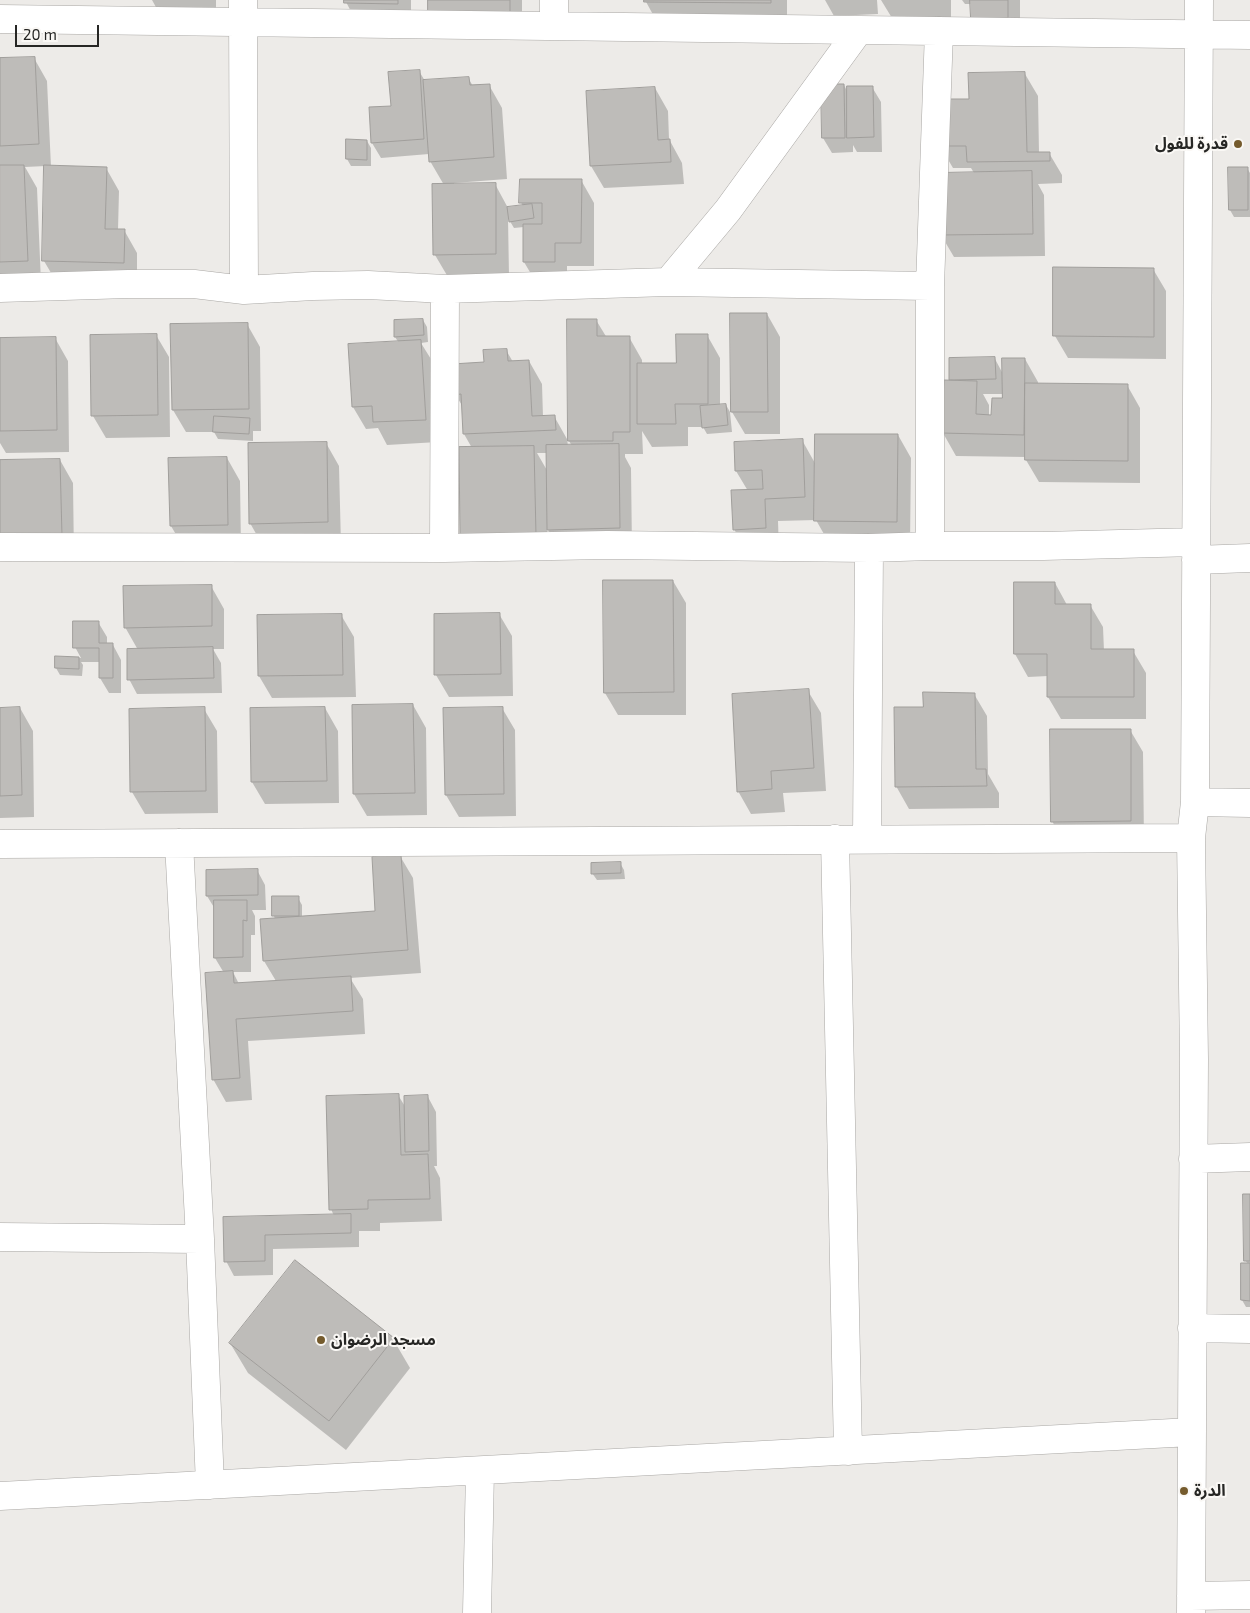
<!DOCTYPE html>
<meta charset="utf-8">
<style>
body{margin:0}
#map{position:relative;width:1250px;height:1613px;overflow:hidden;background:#edebe8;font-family:"Exo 2",sans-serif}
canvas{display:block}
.scale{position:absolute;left:15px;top:25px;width:84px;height:22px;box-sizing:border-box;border:2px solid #262624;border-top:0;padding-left:6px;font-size:15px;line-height:18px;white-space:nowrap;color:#262624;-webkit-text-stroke:4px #faf8f5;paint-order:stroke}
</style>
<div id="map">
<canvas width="1250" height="1613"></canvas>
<div class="scale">20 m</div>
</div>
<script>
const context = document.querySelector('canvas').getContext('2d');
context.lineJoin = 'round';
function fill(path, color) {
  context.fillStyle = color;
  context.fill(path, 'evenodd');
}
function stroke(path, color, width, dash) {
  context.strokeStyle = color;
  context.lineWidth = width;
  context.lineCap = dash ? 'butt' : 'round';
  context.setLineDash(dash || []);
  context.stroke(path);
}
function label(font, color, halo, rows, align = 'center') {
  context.font = font + ' "Exo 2","Noto Sans Arabic",sans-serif';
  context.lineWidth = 4;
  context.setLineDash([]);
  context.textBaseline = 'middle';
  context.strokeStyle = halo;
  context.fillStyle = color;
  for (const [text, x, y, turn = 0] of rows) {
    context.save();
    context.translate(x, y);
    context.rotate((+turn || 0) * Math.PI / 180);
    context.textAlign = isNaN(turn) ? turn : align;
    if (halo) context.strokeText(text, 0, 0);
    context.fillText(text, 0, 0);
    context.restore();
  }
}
fill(new Path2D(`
 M152,0H216V17L162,18Z
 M345,0H411V26L358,25Z
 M430,0H522V36Z
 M645,0H787V32L662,31Z
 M825,0H877L878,14L834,16Z
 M881,0H951V18H892Z
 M962,0H1020V40L972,4H965Z
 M34,58L47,81L51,167L106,168L119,191L118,230H124L137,253V285L57,283L44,261L46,166L25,167L37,188L41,283L0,285V60Z
 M419,71L425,81L468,78L473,86L489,85L502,108L507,179L454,183V185L495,184L508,208L523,207L521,202L581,180L594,203V266H567V285L537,284L524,262V227L514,228L508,218L509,276L448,277L435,255L444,185L430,161L429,154L381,158L372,143L392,107Z
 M1025,74L1038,96L1039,153H1049L1062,175V183L1038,184L1044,195L1045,256L954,257L941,235L974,173L971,168H953L940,146L970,100Z
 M844,85L848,93L872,87L881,102L882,152H857L853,145V152L832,153L823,138Z
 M655,88L668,111L669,139L682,163L684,184L604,188L591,166Z
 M347,140L367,141L371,148V166H351L347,159Z
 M1247,168L1250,173V217H1234L1230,210Z
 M1153,269L1166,291V359L1068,358L1055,336Z
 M732,314H767L780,337V434H745L732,412Z
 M423,320L427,327L428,342L421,343L434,364L438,442L387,445L378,428L366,429L353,407L399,343L395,337Z
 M596,320L607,338L629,337L642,360V365L677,364L707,335L720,358V405H726L730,412L732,432L707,434L703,427H688V446L652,447L642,431L643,454H625V457L631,468L632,551L561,552L547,528L548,557L472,448L464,434L463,407L455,394L485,363L506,350L513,362L529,361L542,384L543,417L554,416L567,439L568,446H572L569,441ZM537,453H547L548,472Z
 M247,324L260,347L261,431H253V441L218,439L214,432H186L173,410Z
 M156,335L169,357L170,437L106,438L93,416Z
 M55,338L68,361L69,452L6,453L0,443V340Z
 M995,359L1003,374L1025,359L1038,382V385H1127L1140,408V483L1039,482L1026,460V457L956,456L943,433L952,382L950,379ZM983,394H1003V399L992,416H989V405Z
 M898,435L911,458L910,544L829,543L816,520L778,521L779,551L747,552L734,529L748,491L736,471L735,443L802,440L816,465Z
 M326,443L339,466L341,545L263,546L250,523Z
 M227,458L240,481L241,548H184L171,526Z
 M60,460L73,483L74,558L0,461Z
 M673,581L686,603V715H618L605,693Z
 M1015,583H1055L1067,605H1090L1103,627L1104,651H1133L1146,673V719H1061L1048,697V676L1028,677L1015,654Z
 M211,586L224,609V649H213L221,663L222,693L137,694L129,679L138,650L125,627Z
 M499,614L512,636L513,696L449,697L436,675Z
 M341,615L354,637L356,697L272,698L259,676Z
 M98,622L107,637V645H113L121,660V693H109L100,678V662H81L83,665L82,676L60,675L56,668V657L81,658L75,647Z
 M808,691L821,713L826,791L783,793L785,812L751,814L738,791Z
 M974,694L987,716L988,774L999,793V808L909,809L896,786L925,708Z
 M413,705L426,728L427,815L367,816L354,794Z
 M20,708L33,731L34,817L0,818V709Z
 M325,708L338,731L339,803L265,804L252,782Z
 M502,708L515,730L516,816L459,817L446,795Z
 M204,709L217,731L218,813L145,814L132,792L130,710Z
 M1130,730L1143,752L1144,843L1065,844L1052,821Z
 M400,856L413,878L421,973L350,978L363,999L365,1034L248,1041L252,1100L226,1102L213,1079L224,973L215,958V909L207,896V871L257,870L265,885L266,910H252L255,916V935H251V972H233L239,984L276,981L264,961L275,919L274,916L273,898H298L302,905V917L377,912Z
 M620,863L624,870L625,879L597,880L592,873Z
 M398,1095L406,1108L428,1097L436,1112L437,1166H434L440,1178L442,1221L380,1223V1231H359V1247L273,1249V1275L234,1276L226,1261L224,1218L334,1216L331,1209Z
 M1250,1196V1307H1246L1242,1300L1248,1264L1245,1260Z
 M393,1339L410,1368L346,1450L248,1373L230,1343Z`), '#0003');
const building = new Path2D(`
 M344,0H398V4L344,3Z
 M428,0H510V13L428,14Z
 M644,0H771V3L644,2Z
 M970,0H1008V18H971Z
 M35,57L39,144L0,146V58Z
 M420,70L424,139L371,143L369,107L391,106L388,72Z
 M1025,72L1027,152H1050V161L967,162L966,146H938L937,99H969L968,73Z
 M469,77L470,85L490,84L494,157L429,162L423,80Z
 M821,84H844L845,138H822Z
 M847,86H873L874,137L847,138Z
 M655,87L658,140L670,139L671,162L590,166L586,91Z
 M346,139L367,140V160L346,159Z
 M0,165H24L28,261L0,262Z
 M44,165L107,167L105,229H125L124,263L42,261Z
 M1228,167H1248V210H1229Z
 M1032,171L1033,234L939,235V173Z
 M520,179H582L581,243H555V262H523V224H542V203H519Z
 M496,183V254L433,255L432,184Z
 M532,204L534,218L509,222L507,207Z
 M1053,267L1154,268V337L1053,336Z
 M730,313H767L768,412H731Z
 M423,319L424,335L394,337V320Z
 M567,319H597V336H630V432H613V441H568Z
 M248,323L249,409L172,410L170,324Z
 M157,334L158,415L91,416L90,335Z
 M676,334H708V404H675L676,424H637V363H676Z
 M56,337L57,430L0,431V338Z
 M421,340L426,420L373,422L372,406L352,407L348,344Z
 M507,349L508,361L529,360L532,416L555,415L556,430L463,434L461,394L454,395L452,364L484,362L483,350Z
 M995,357L996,379L949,380V358Z
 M1002,358H1025L1024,435L941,433L944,380L977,381L976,414L991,415L992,398H1002Z
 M1025,383L1128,384V461L1025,460Z
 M726,404L728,425L702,428L700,406Z
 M214,416L250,418L249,434L213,432Z
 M815,434H898L897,522L814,521Z
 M803,439L805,497L765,499L766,528L733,530L731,490L763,489L762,470L735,471L734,442Z
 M327,442L328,522L249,524L248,443Z
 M619,444L620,528L547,530L546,445Z
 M534,446L536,535L460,536L459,447Z
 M227,457L228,525L170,526L168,458Z
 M60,459L62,536L0,537V460Z
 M603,580H673L674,692L604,693Z
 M1014,582H1055V604H1091V649H1134V697H1047V654H1014Z
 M212,585V626L124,628L123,586Z
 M500,613L501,674L434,675V614Z
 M342,614L343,675L258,676L257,615Z
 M73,621H99V643H113V678H99V648H73Z
 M213,647L214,678L127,680V649Z
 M55,656L79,657V669L55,668Z
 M809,689L814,768L771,771L772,789L737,792L732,694Z
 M923,692L975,693L976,769H986L987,786L895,787L894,707H923Z
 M413,704L415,793L353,794L352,705Z
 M20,707L22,795L0,796V708Z
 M205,707L206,791L130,792L129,709Z
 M325,707L327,781L251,782L250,708Z
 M503,707L504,794L445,795L443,708Z
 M1050,729H1131V821L1051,822Z
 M401,855L408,950L263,961L260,919L375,911L372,857Z
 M621,862V873L591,874V863Z
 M258,869V895L206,896V870Z
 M272,896H299V916H272Z
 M214,900H247V921L243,920V957L214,958Z
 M233,971L234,983L351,976L353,1011L236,1019L240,1078L212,1080L205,973Z
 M399,1094L401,1155L428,1154L430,1199L368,1200V1209L329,1210L326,1096Z
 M428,1095L429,1151L405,1152L404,1096Z
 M1243,1194H1250V1261H1244Z
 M351,1214V1233L265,1235V1261L224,1262L223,1217Z
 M295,1260L394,1338L329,1421L229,1343Z
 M1241,1263H1250V1301L1241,1300Z`);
fill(building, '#bebcb9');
stroke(building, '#a09e9b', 1);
const minor = new Path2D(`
 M243,0L244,290
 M0,19L1250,35
 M554,26V0
 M668,282L728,210L859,30
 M0,288L128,284H194L244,290L313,286L368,285L445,289L668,282L930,286
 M930,546V286L939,31
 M0,547L444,548L607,545L869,548L930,546H1043L1196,542
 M444,548L445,289
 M1196,560L1250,558
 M1195,802L1250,803
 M835,839L848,1451
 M867,839L869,548
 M179,843L200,1239L210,1485
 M0,844L1191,838
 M1193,1159L1250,1157
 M0,1237L200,1239
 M1192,1328L1250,1329
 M0,1496L1191,1432
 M1191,1596L1250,1595
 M477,1613L480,1471
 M1191,1613L1194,1059L1191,838L1195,802L1199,0`);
stroke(minor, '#a9a7a4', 29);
stroke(minor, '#fff', 28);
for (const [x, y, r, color] of [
 [1238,144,5,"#755b2d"],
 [321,1340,5,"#755b2d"],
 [1184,1491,5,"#755b2d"]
]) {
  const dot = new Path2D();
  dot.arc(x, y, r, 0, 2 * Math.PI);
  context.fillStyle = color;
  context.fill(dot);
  stroke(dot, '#faf8f5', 2);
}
label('bold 16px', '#262624', '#faf8f5', [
 ["قدرة للفول",1228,144,"right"],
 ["مسجد الرضوان",331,1340],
 ["الدرة",1194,1491]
], 'left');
</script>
